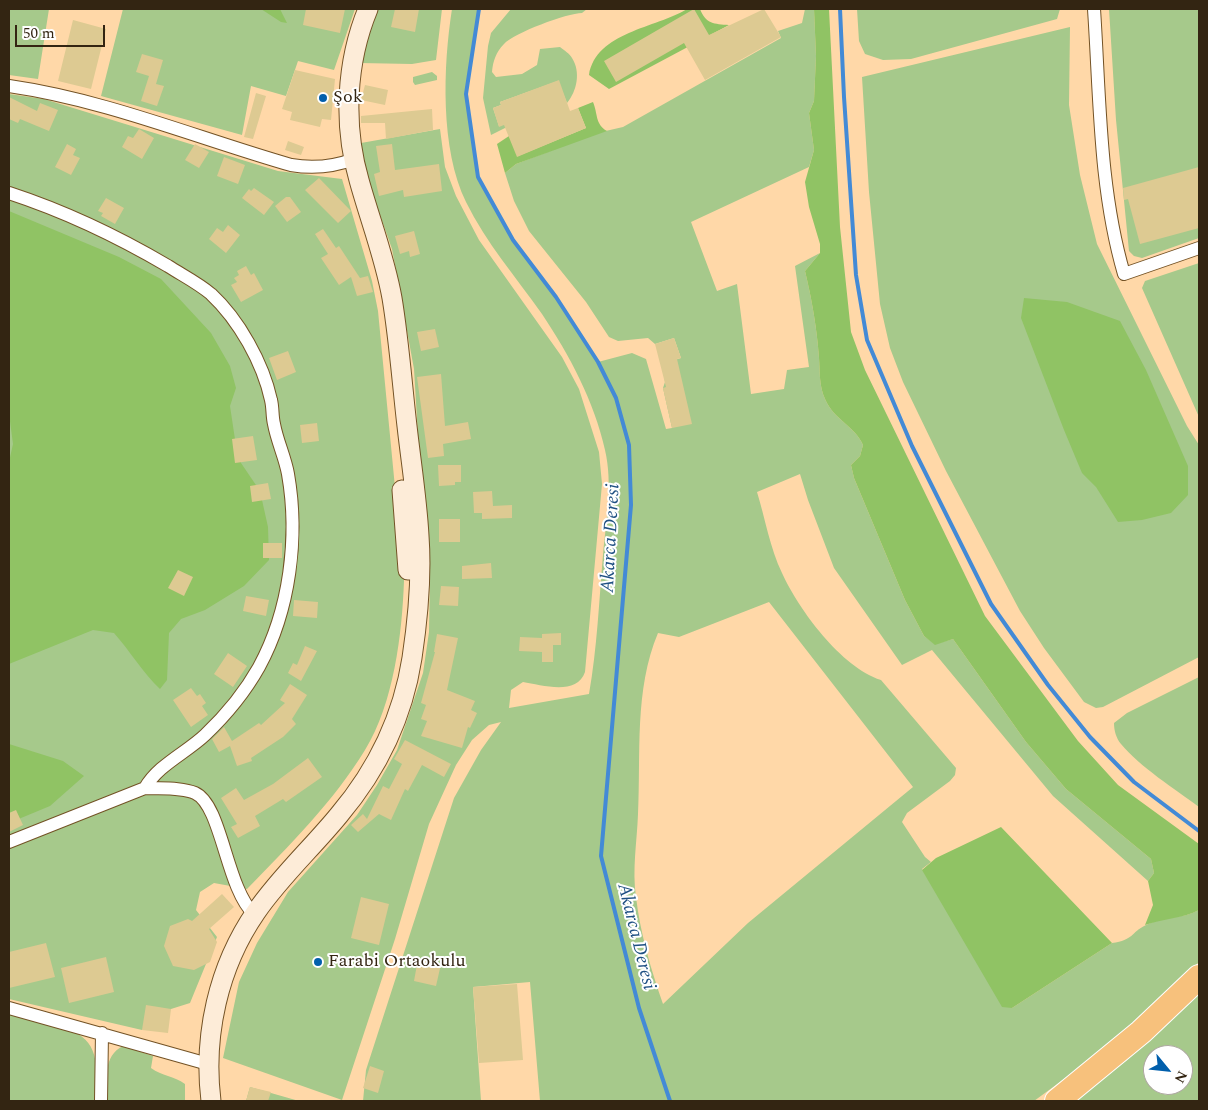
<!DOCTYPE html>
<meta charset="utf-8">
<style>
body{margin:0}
#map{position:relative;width:1208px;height:1110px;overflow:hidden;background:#ffd8a8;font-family:Spectral,serif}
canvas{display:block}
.frame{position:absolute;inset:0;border:10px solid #332512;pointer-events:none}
.north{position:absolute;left:1143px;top:1045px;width:50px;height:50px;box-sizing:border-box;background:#fff;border:1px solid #ada8a0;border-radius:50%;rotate:118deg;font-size:14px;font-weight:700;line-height:20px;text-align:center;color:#332512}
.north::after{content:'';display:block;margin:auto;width:18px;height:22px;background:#015fac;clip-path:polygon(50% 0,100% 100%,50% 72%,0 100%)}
.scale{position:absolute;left:15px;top:25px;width:90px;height:22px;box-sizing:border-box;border:2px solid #332512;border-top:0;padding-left:6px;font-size:15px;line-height:18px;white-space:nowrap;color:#332512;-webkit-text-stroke:4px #fff;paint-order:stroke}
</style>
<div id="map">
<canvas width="1208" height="1110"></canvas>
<div class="frame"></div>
<div class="north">N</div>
<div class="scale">50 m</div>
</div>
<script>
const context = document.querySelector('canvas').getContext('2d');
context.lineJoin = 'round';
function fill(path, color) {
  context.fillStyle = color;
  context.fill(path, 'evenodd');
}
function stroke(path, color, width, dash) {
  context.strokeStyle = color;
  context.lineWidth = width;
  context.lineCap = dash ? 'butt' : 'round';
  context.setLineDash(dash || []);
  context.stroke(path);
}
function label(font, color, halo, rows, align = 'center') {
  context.font = font + ' Spectral,serif';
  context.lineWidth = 4;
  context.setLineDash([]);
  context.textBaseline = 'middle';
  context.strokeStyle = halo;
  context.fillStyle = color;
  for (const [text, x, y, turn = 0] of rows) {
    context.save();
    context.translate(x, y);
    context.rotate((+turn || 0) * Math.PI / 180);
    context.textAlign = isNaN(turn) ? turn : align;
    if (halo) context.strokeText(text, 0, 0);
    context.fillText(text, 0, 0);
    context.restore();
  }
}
fill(new Path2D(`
 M9,9H49L38,79L9,75Z
 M123,9H355L334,70L298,61L286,96L251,86L242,135L101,96Z
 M378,9H442L436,60L412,64L360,63L361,53Z
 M452,9H479L466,94L478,177L513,240L556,297L598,362L632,353L646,359L666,429L672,428L663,388L665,382L662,364L681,358L674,338L655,344L648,338L618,341L609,337L586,302L529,231L514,201L505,173L516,164L597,133L623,127L781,38L778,31L802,23L805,9H814L816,56L814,101L809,113L814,150L809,167L691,222L717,291L737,284L751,394L784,389L787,370L809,367L795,266L820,253L805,271C812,300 817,329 819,358C820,372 819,386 825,399C834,420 855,426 863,445L860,456L851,465L854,478L905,600L924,636L935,644L953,639L1026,742L1066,789L1151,859L1154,873L1148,881L1053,796L932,650L902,665L834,568L808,500L800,474L757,492C765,518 770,548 782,573C799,610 841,667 881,680L956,768L955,775L950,781L907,813L902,822L925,857L931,862L922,869L1012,1008L1112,943C1134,940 1130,933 1146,925C1163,916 1183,919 1199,910V962L1101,1052L1034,1101H540L530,982L473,987L481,1101H363L366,1070L454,798L481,750L501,722L489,725L472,740L456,765L429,824L395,939L342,1100L223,1058L239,982L257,943L288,892L357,815L377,785L397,750L423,673L429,632L430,576L426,502L418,436L414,369L392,249L362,164L361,143L440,129L445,167L456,196L479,240L562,357L579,389L599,452L602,484L585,672C577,696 542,685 523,682L511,690L509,708L589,694C597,648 599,602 603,555C606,521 613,484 605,450C594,401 570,356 542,314C516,277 486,243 466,202C440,149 443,66 452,9ZM769,602L913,787L748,923L663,1004C651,970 640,932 636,897C632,869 637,842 638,814C641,754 634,690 658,633L679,637Z
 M511,9H587L582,13C567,13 514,33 504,44C496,52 493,61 492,72L496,77L522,74L537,65L540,49L560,47C564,50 570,54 572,58C581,72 577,91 567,103L558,81L500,102L501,105L493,108L499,126L508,123L509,126L491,135L483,98L488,46L491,33Z
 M857,9H1060L1057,19L911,59L883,60L865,54L859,41Z
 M1109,9H1199V238L1142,258L1134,256L1129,251L1116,120Z
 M1070,27L1069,105L1080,175L1097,244L1187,426L1199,445V657L1103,707L1096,708L1084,702L1044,648L1020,611L946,471L903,382L890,348L880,304L869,192L862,77Z
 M432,72L437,76V80L415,85L413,82V77Z
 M9,94L44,99L278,171L342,179L372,281L378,311L404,581C402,634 394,703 365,750C334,801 289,846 247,889L214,883L200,892L196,910L217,937L190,1003L171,1009L142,1030L9,999Z
 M1199,263V417L1142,288L1145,281Z
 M1199,677V807C1175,789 1140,767 1121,744C1116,738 1114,730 1114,723L1127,713Z
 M1199,993V1101H1072L1127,1060ZM1153,1055H1183V1085H1153Z
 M10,1013L78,1034C101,1047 97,1077 95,1101H9Z
 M123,1046L153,1056L151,1068C162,1076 174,1076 185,1084V1101H105C106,1083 103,1055 123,1046Z
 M250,1087L299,1101H246Z`), '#a6c98b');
fill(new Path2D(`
 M261,9H280L287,23L281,22Z
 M687,9H700C706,24 714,24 729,25L609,89L589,75C596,32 656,28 687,9Z
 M814,9H829L840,227L851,332L865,370L985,616L1078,741L1118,785L1199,844V910C1184,918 1162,919 1145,925L1153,905L1148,881L1154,873L1151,859L1066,789L1026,742L953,639L935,645L924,636L905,600L854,478L851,465L860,456L863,445C855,426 834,420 825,399C819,386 820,372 819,358C817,329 812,300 805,271L820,253V244L809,207L805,182L814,150L809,113L814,101L816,56Z
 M593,102C598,114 595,124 607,131L516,164L505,173L497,144L509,136L518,156L586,128L578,108Z
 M9,211L119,257L161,279L211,333L230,366L236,388L230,406L236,446L241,463L260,491L268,527L269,560L244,586L205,610L181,619L169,633L167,680L160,689C143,673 130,651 114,633L93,630L9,664V462L13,444L9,414Z
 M1024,298L1067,302L1120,321L1146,370L1188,466V495L1171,513L1142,520L1118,522L1096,487L1082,473L1064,430L1021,318Z
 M9,744L63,761L84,776L50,806L9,823Z
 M1001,827L1112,943L1012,1008L1002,1007L922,870L936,858Z`), '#90c364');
stroke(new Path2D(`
 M479,9L466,94L478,177L513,240L556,297L598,362L616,398L629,445L631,505L601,856L639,1008L670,1101
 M840,9L844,97L856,275L867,340L912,446L991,604L1048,685L1090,737L1134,782L1199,831`), '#438ad6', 4);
fill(new Path2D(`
 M306,9H345L340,33L303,25Z
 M395,9H419L415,32L391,27Z
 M694,9L709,35L764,9L781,37L705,80L684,43L616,82L604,61Z
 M73,20L106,29L91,89L58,81Z
 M142,54L163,60L156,84L164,86L157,106L141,101L149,76L136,72Z
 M295,70L335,79L331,120L322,119L320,127L290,120L292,112L282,109Z
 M559,80L570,111L578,108L586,128L517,157L504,125L499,127L493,108L501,105L500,102Z
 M365,85L388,90L385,105L361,100Z
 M256,93L266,96L253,139L244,137Z
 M9,97L37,111L40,103L58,110L49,131L20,119L18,123L9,119Z
 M432,109L433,130L386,139L385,123H361V116Z
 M139,129L154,138L142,159L122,147L128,136L133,138Z
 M288,141L304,147L301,155L285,150Z
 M67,144L76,149L73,155L80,158L71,175L55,167Z
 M195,144L209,152L199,168L185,160Z
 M392,144L395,170L439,164L442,191L404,197L403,190L379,196L374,174L380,172L376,146Z
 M224,157L245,165L238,184L217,176Z
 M1199,167V228L1140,244L1128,199L1124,200L1123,188Z
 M319,178L351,211L338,223L305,190Z
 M254,188L274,202L264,215L242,198L249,189L251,191Z
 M286,197H290L301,212L287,222L275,206Z
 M106,198L124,208L115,224L101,216L103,213L98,211Z
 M228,225L240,235L226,253L209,239L217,228L223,232Z
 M323,229L336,248L339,246L360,278L368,276L373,292L357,296L351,277L339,285L321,258L328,254L315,234Z
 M414,231L420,254L410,257L409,251L400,254L395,236Z
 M246,266L251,275L254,273L263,290L241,302L231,285L237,282L234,278L239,275L237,271Z
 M435,329L439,347L421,351L417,332Z
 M674,338L681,358L677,359L692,424L672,428L663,388L666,387L655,344Z
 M288,351L296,372L277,380L269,358Z
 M441,374L445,426L468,422L471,439L443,444L444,456L428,458L417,377Z
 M317,423L319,441L302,443L300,425Z
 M253,436L257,460L235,463L232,439Z
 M438,465H461V482H455V485L439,486Z
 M268,483L271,499L252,502L250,486Z
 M492,491L493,506L512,505V518L482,519V513H474L473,492Z
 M439,519H460V542H439Z
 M263,543H282V558H263Z
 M491,563L492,578L462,579V566Z
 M178,570L193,577L184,596L168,588Z
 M441,586L459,587L458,606L439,605Z
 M246,596L269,600L266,616L243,611Z
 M294,600L318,602L317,618L293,616Z
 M561,633V645H553V662H542V652L519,651L520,637L542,638V634Z
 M437,634L458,638L447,690L475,701L471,710L477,713L470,728L468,727L462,748L421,736L427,721L421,719L426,705L421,703L435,652H434Z
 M305,646L317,651L301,681L288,673L293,663L297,665Z
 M228,653L247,666L233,687L214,674Z
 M290,684L307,695L292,719L296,724L283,737L251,758L252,761L237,766L230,746L219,752L212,739L224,727L232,741L259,723L261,725L285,703L280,700Z
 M191,688L197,696L200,694L206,703L202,706L208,715L191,727L173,700Z
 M405,740L451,764L444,777L422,765L408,791L405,789L391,820L379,814L358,832L351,825L363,814L367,819L383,786L389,789L402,764L394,759Z
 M308,758L322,777L286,802L283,799L255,816L260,826L238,838L231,827L237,824L221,798L236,788L244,800L273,784Z
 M16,810L23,825L9,832V813Z
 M222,894L234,907L209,929L217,942L210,962L194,970L173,966L164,946L170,926L188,919L192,921Z
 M361,897L389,904L379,945L351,938Z
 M46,943L55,977L9,988V952Z
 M106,957L114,992L69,1003L61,968Z
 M418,959L441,964L436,986L414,981Z
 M517,984L523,1060L479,1063L473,987Z
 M146,1005L171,1009L168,1033L142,1030Z
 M370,1066L384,1071L378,1093L363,1088Z
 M250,1087L271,1092L268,1101H246Z`), '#ddca92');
const minor = new Path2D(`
 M1094,9C1100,98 1099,188 1124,274L1199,248
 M9,86C106,100 197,138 291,165C314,169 333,167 354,159
 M9,193C64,211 117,236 168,266C182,275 198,283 211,294C239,320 263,363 271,400C273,408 272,416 274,424C277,441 285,457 288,474C299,537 290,610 259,667C245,692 225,716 205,735C186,753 158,765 145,788L9,842
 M145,788C160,789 181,787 195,793C222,805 226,888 254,914
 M9,1008L208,1064
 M101,1101L102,1033`);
const secondary = new Path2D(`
 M402,490L408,570
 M211,1101C203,1036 218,967 256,912C280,877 312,848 339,815C377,770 403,716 412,658C418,618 422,577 419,536C417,499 411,462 407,426C402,383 399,340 392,298C385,258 370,220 359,180C343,125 346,62 368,9`);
const motorway = new Path2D(`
 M1057,1101L1141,1032L1199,977`);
stroke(minor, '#735225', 14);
stroke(secondary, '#735225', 21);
stroke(motorway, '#fff', 26);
stroke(minor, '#fff', 12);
stroke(secondary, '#fdecd8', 19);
stroke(motorway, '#f7c17c', 24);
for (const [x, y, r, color] of [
 [323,98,5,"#015fac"],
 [318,962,5,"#015fac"]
]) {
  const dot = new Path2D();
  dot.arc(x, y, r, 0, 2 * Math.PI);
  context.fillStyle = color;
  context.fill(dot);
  stroke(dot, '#fff', 2);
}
label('18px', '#332512', '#fff', [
 ["Şok",333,98],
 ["Farabi Ortaokulu",328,962]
], 'left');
label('italic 19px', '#1f5083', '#fff', [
 ["Akarca Deresi",612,538,-87],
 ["Akarca Deresi",635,937,76]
]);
</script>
